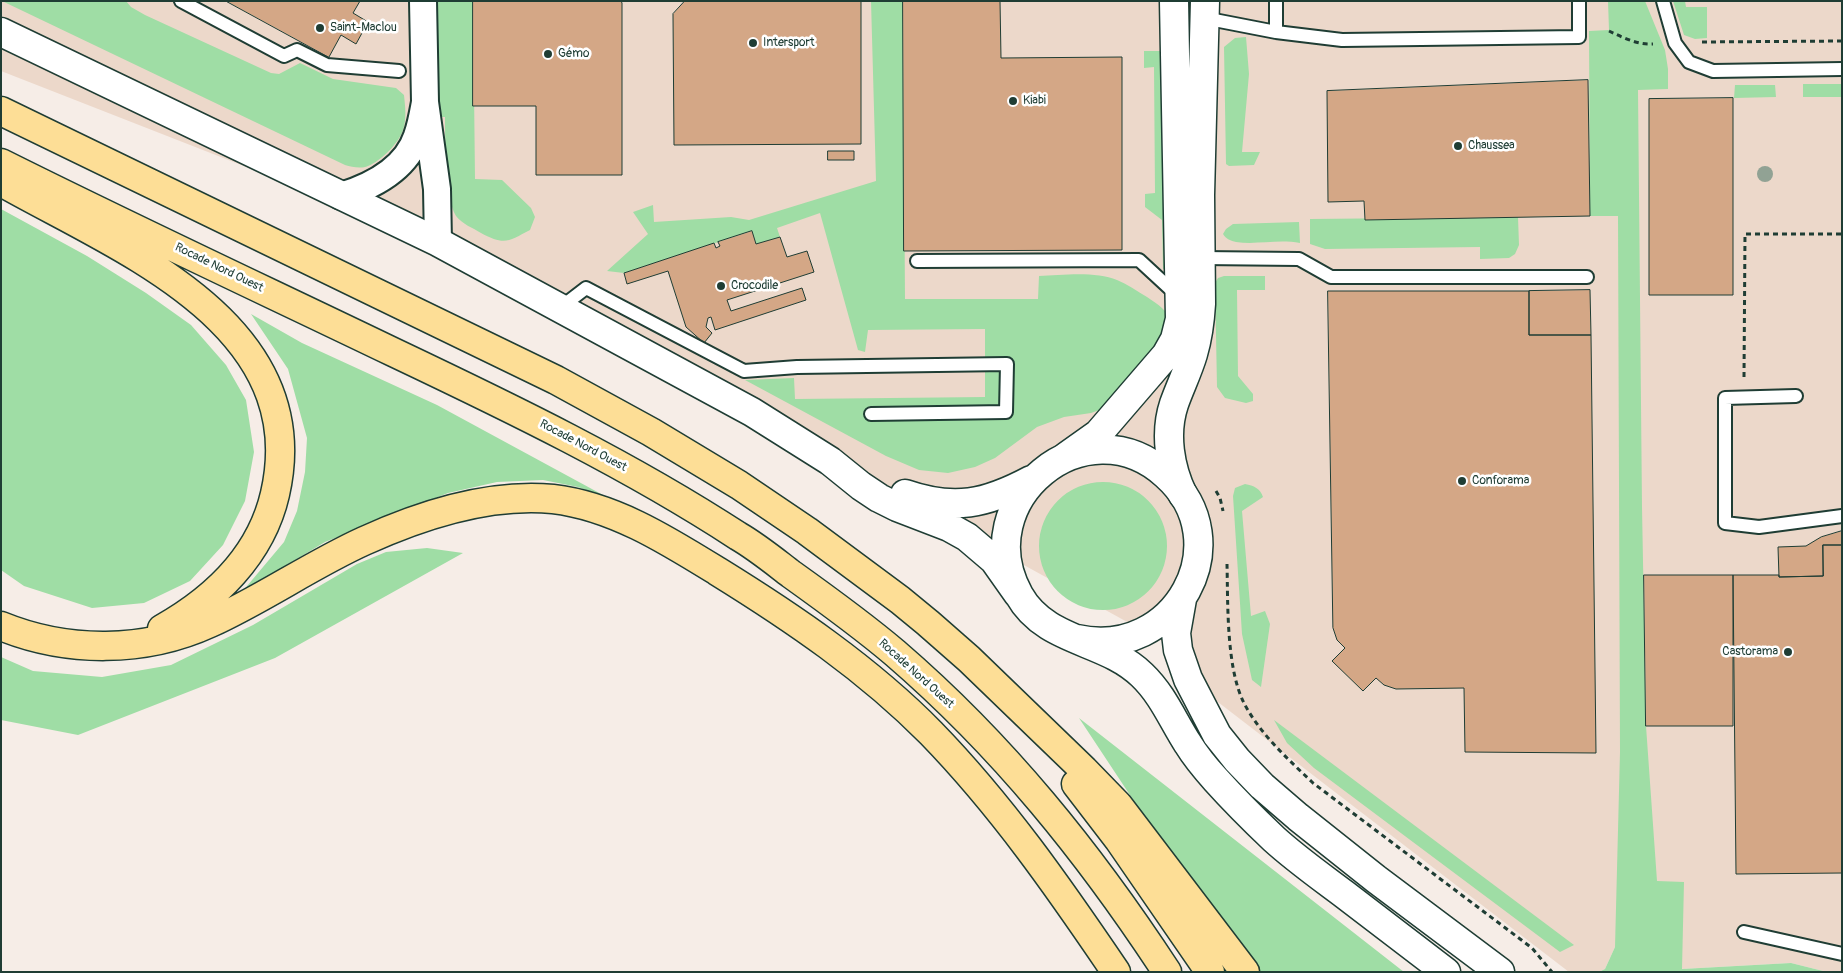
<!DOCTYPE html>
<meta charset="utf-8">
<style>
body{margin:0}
#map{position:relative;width:1843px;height:973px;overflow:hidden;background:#f6ede7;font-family:Pangolin,sans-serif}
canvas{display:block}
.frame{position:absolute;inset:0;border:2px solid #1f3d34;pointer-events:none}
</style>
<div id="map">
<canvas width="1843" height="973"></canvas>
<div class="frame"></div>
</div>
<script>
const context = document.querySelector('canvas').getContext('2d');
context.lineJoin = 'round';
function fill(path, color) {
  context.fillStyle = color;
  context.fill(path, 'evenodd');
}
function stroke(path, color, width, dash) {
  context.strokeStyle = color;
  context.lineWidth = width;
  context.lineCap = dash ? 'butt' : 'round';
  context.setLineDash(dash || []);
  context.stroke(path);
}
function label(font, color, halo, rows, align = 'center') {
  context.font = font + ' Pangolin,sans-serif';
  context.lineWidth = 5;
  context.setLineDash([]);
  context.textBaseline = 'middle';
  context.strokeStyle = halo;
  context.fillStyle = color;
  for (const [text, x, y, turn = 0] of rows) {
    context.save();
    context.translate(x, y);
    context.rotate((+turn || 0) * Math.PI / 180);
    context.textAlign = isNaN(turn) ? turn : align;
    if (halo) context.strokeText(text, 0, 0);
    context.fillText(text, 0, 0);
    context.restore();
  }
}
fill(new Path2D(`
 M1,1H1842V972H1827L1791,963L1682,969L1615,947L1605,969L1599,972H1569L1188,679L1178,650L438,242L1,71Z`), '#ecd8ca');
fill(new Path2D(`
 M2,1H126L131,7L145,15L271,73L279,74L300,63L333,79L396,88L404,95C405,105 407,120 403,130C399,143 381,161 368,166C361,169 352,167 345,165Z
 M436,1H473L475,179L502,180L531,208L535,217L530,230C509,241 505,246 481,233C473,228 462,224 456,216C445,199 445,139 445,117H437Z
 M871,1H903L905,299H1038L1039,276C1062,275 1096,271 1117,280C1127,284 1137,291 1147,297C1159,305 1168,310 1172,325L1108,407L1091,413L1064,417L1037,427L995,458L975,467L948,473L919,470L886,456L745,380L794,378L795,399L985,397V329L868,330L865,352L858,350L820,213L777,228L780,237L756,244L752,231L624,273L607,271L648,234L633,212L653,205L654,222L731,217L749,220L876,181Z
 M1608,1H1645L1665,50L1668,69V89L1638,90L1642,507L1646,726L1657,881L1684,882L1682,969L1791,963L1827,972H1599L1605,969L1615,947L1620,752L1618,216H1590L1589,31L1609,30Z
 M1673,1H1685L1686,7H1707V38L1695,39L1684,35Z
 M1246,37L1249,74L1242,152H1260L1254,165L1229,166L1226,164L1224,47L1235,38Z
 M1144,51H1163L1172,270L1163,269L1162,220L1145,207V194L1155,193L1154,67L1144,68Z
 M1803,84H1842V97H1803Z
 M1735,85H1775L1776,97L1734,98Z
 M1,209L87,256L146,293L191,325L226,365L246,400L254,452L245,501L223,545L190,581L144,603L92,608L24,586L1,570Z
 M1518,217L1519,245L1515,254L1509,258L1480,259V247L1325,249L1310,244V219Z
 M1299,222L1300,243C1278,239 1257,245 1236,242C1231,241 1226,239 1223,234L1226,229L1233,224Z
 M1224,276H1265V290H1237L1238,376L1253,394V401L1246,403L1225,398L1217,387L1215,283L1218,278Z
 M251,314L302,343L437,405L614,501L578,487L543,480L497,482L448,493L325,542L242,592L284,542L297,511L305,472L307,438L288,369Z
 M1039 546a64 64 0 1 1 128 0a64 64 0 1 1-128 0Z
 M1245,484C1254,486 1260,488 1263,497L1242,511L1251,616L1265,611L1270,624L1261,687L1252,680L1242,634L1233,496L1235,488Z
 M427,548L463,553L275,658L78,735L1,720V657L33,671L102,677L171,665L253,625L357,564L386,552Z
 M1079,718L1404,972H1247Z
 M1274,720L1574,945L1560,952L1314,768L1287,743Z`), '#9fdda5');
const building = new Path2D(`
 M226,1H360L353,13L368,22L356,44L341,35L329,57Z
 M473,1H621L622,3V175H536V106H473Z
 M685,1H861V144L674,145L673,14Z
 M903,1H1000L1001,58L1122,57V250L904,251Z
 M1588,80L1590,216L1365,220L1364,201L1328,202L1327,91Z
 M1733,98V295H1649V99Z
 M828,151H854V160H828Z
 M752,231L756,244L780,237L787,257L807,251L814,272L727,300L731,311L802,288L806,300L715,330L711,317L708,318L706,327L712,333L704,343L686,327L668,271L627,284L624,273L714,243L716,248L720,246L718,242Z
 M1590,290L1591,335H1529V291Z
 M1328,291H1529V335H1591L1596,753L1465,752L1464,688L1396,689L1384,685L1376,678L1363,691L1332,661L1345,648L1337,640L1333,628Z
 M1842,531V545H1823V576L1779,577L1778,547L1806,546L1821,537Z
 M1823,545H1842V873L1736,874L1733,575H1779V577L1823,576Z
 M1644,575H1733V726H1646Z`);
fill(building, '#d4a786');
stroke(building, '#1f3d34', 1);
const service = new Path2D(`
 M181,1L284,56L297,50L327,65L399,71
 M1276,1V32
 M1663,1L1675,43L1689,62L1713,71L1842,69
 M1204,18L1276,32L1342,40L1579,37V1
 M1201,258L1299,259L1331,277H1587
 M917,261L1139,260L1178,296
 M560,308L586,288L744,371L797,367L1007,364L1006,412L871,414
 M1796,396L1725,398V523L1759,527L1842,516
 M1744,932L1842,954`);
const minor = new Path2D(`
 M423,1L425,102
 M341,196C373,186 406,169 417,136C421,125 423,113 425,102L437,189L438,242`);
const tertiary = new Path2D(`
 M1067,456L1098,434L1166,355L1175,339L1180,319L1174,1
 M1183,495C1170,468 1164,434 1174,404C1180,387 1188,371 1193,354C1198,337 1200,321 1201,304L1200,195L1205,1`);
const secondary = new Path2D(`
 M1,32L438,242L752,412L830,461L861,486L879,498L897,507L949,527L967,537L994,560L1018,594
 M905,494C954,511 986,504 1031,480
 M1182,599L1176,633L1178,650L1188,679L1217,735L1237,760L1262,786L1298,817L1376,879L1500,972
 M1077,639C1175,661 1241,542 1166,475C1086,402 966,500 1019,595C1046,643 1105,639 1142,675C1163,695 1173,721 1188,744C1196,757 1206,769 1216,780C1234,800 1254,820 1274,839C1296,859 1320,876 1344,894C1378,920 1412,946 1446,972`);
const trunk = new Path2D(`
 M1,111L556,380L651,432L739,485L807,531L900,600L928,623L969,659L1084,770L1118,805L1245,972
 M1,163C131,228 262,289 393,352C511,408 629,465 738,536C757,547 774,561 791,574C826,599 862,625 895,653C1003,746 1089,853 1167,972
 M5,184C122,250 314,324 275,494C261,555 215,599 162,629
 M1,626C67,653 145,653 210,623C263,599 311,565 364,541C421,515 490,493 553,499C613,506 667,540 717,571C793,618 868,669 931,733C1002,806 1059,888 1116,972
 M1076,784L1119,840L1210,972`);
stroke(service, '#1f3d34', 16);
stroke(minor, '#1f3d34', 30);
stroke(tertiary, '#1f3d34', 31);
stroke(secondary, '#1f3d34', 31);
stroke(trunk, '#1f3d34', 31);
stroke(new Path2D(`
 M1609,31C1622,37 1637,45 1653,44
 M1702,42L1842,41
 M1744,377L1745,234H1842
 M1216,491L1220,498L1223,511
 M1227,564C1228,604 1226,670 1245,705C1261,735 1289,760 1313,783L1532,948L1552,972`), '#1f3d34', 3, [5, 4]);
stroke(service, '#fff', 12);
stroke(minor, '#fff', 26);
stroke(tertiary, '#fff', 28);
stroke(secondary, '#fff', 28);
stroke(trunk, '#fdde96', 28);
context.fillStyle = '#91a294';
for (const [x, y] of [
 [1765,174]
]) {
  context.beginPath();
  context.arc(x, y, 8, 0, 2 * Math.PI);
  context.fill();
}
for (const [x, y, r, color] of [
 [320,28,5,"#1f3d34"],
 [753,43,5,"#1f3d34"],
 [548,54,5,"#1f3d34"],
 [1013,101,5,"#1f3d34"],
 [1458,146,5,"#1f3d34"],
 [721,286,5,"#1f3d34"],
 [1462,481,5,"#1f3d34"],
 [1788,652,5,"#1f3d34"]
]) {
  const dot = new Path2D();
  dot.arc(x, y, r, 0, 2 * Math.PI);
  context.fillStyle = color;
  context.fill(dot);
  stroke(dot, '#fff', 2);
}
label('12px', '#1f3d34', '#fff', [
 ["Saint-Maclou",330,28],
 ["Intersport",763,43],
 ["Gémo",558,54],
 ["Kiabi",1023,101],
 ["Chaussea",1468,146],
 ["Crocodile",731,286],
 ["Conforama",1472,481],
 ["Castorama",1778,652,"right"]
], 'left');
label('12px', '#1f3d34', '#fff', [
 ["Rocade Nord Ouest",219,268,26],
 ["Rocade Nord Ouest",583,446,28],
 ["Rocade Nord Ouest",916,674,42]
]);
</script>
